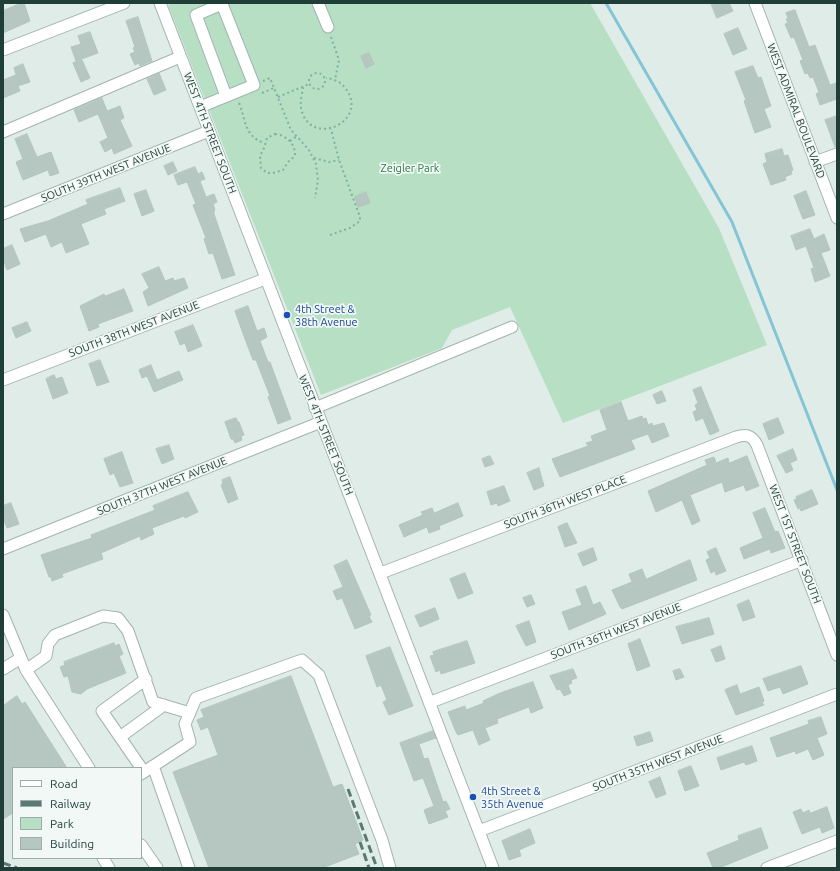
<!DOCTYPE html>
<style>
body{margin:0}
#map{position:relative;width:840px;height:871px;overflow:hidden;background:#e0ece7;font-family:Ubuntu,sans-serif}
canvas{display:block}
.frame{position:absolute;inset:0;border:4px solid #1f3e37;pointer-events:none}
.legend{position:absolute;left:12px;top:767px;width:130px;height:92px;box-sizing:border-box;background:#f1f8f5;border:1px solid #9daea9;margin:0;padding:5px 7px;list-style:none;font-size:12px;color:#1f3e37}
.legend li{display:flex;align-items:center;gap:8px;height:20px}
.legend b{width:20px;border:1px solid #9daea9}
</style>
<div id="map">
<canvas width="840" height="871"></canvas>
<div class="frame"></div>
<ul class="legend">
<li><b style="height:5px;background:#fff"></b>Road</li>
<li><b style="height:5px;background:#5a7972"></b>Railway</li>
<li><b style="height:11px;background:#b7dfc3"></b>Park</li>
<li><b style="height:11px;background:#b5c7c0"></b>Building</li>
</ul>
</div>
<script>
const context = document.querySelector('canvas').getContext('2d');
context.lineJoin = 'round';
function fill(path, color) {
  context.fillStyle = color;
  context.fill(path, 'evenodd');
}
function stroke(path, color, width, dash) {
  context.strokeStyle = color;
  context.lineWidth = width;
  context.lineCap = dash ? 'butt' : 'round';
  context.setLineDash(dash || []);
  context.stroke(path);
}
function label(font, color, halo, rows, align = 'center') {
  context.font = font + ' Ubuntu,sans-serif';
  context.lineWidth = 3.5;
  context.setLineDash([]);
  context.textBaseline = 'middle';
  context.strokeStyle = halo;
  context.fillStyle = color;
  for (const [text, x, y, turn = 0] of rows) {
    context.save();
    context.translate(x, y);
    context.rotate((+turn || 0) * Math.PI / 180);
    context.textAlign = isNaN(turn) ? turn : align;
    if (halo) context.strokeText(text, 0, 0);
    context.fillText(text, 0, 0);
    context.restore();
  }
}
fill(new Path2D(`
 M173,3H590L719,228L767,345L563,423L510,307L452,330L442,348L321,395L168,5Z`), '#b7dfc3');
stroke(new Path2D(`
 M606,3L732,222L837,490`), '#83c5d5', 3);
const building = new Path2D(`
 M22,3H24L30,21L3,33V11Z
 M711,3H729L733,11L717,18Z
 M795,10L809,47L815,45L830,85L837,83V99L820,105L816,94L819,92L813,77L810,78L808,73L805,74L800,61L803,60L794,37L791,38L785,24L788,23L786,19L788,18L786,13Z
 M138,17L152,61L140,66L139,63L135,65L130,54L135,52L133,48L135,47L126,21Z
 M738,28L747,49L733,55L724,34Z
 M90,32L98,53L76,61L71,47L81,44L78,36Z
 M369,53L374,64L366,68L361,56Z
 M82,60L90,78L81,82L73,63Z
 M23,64L30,82L18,86L20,91L3,98V80L16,75L14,68Z
 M753,66L758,78L761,77L771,106L764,109L771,127L755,133L744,101L746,100L735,72Z
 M159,73L166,90L154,95L147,79Z
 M102,98L107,111L120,106L124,118L120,120L132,146L114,154L112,148L105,152L100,142L108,138L98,114L79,122L74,110Z
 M837,116V147H835L825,120Z
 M27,134L37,157L51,152L59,173L50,176L48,170L23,180L16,162L23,159L15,139Z
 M782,149L784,156L788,155L793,170L791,171L792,174L785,177L786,180L771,185L763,164L767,162L765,154Z
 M173,162L177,171L168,175L164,166Z
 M195,167L198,174L202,172L205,179L200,181L206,197L214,194L217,202L213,204L215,210L214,211V214L235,275L222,279L213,253L209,254L204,239L206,238L193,205L196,204L187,182L178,185L174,175Z
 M120,188L125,201L104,209L106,214L81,224L89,244L66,253L62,242L51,247L46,234L25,242L20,229L48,221L88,204L86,200Z
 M146,190L154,211L142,216L134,194Z
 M806,191L815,215L803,219L794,196Z
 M366,192L370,203L358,207L355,197Z
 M810,229L814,239L824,234L830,250L821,253L830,276L815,282L811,269L814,268L806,246L796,250L791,236Z
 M12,245L20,264L7,270L3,259V249Z
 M159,267L165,281L173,278L174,281L184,278L188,288L148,306L143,292L149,288L142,274Z
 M124,289L133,311L98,324L99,327L89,331L80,306L104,294L105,296Z
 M248,306L257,331L264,328L267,337L260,341L268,362H270L291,419L278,424L268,397L270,396L256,360H253L245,339L235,311Z
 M27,322L31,331L16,338L12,328Z
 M193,325L202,346L188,352L185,343L180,345L175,332Z
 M100,360L109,382L97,386L89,364Z
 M151,365L157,380L179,371L183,380L154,392L147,376L142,378L139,370Z
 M54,375L56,379L62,377L68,393L53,399L46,379Z
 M701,387L719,431L710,435L703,418L696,421L693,412L697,410L695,405L698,403L693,390Z
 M662,391L666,401L657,404L653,395Z
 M621,402L628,421L642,416L643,419L646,418L648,425L652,423L653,426L664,423L669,436L652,443L648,434L631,440L635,449L560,477L552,459L588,446L586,443L593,441L591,436L607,430L600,410Z
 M236,418L238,422H239L244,435L241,436L242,440L235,443L233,439H231L225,422Z
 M778,418L784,433L769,440L763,424Z
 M169,445L174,459L162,464L156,449Z
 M793,449L797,460L790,463L793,470L786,473L777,456Z
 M122,452L133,483L120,487L114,473L110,475L104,459Z
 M490,456L494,464L485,467L482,459Z
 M747,456L759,486L746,491L744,485L725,492L722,482L690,495L700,521L692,525L682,500L656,512L648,491L707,465L705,460L714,457L716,463L728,458L729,463Z
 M539,468L544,486L534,490L527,473Z
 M230,477L238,499L228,503L221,485L223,484L222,480Z
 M504,486L510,501L498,506L497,503L491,505L487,492Z
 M812,490L818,504L801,511L800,508L798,509L794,500L797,499L796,497Z
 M188,492L198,512L185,518L184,516L152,528L154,534L141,540L140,536L101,553L103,559L62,574L63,577L52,581L51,577H49L41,555L92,538L91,535L155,510L153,506Z
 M11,503L19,524L7,528L3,518V506Z
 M458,503L463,516L439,526L440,529L429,533L427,527L404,537L399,525L423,515L421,512L432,508L434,513Z
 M765,508L775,532L778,531L785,548L771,553L770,549L744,559L740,548L763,538L753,513Z
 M567,523L577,543L565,547L558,527Z
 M593,548L597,560L583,566L578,554Z
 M716,548L726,571L716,575L715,571L711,573L706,560L710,558L707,552Z
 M347,560L371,615L369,616L372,622L355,629L342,598L337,600L333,591L343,587L334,566Z
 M690,560L697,580L622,609L620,607L612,590L632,582L629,574L642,569L646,579Z
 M465,573L473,593L458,599L450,579Z
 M586,586L593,605L600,602L606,614L569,630L562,612L582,605L576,590Z
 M531,595L535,604L527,607L523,598Z
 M749,600L755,617L743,621L737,605Z
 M435,608L439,619L420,627L415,616Z
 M709,618L714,634L682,644L676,627Z
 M529,621L536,642L526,646L516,626Z
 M640,639L650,666L637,671L628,644Z
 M467,641L475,663L441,674L440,670L436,672L430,656L434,655L433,652Z
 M114,643L115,646L119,644L123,654L119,656L126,673L87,689L81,694L72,692L68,676L64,677L60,667L65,665L64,662Z
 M721,646L725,659L716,662L711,650Z
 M390,647L413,706L389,715L383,702L387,700L381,685L377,687L366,656Z
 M801,666L808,684L783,694L780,687L768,691L763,679Z
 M573,669L577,678L571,680L572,683L568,685L571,693L564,696L560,689L557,690L550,676Z
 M680,669L684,677L676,680L673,671Z
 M291,676L333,787L342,784L363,840L355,844L359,854L322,868H209L173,772L218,755L208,727L201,730L197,720L204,717L201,710Z
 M533,682L543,708L531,713L529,707L497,719L498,723L485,728L490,740L479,745L473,730L458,735L456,732L448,712L465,706L466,710L484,703L483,701L500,693Z
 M737,685L740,694L759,687L764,701L762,702L764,705L736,715L725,690Z
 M17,696L22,704L25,702L67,768H13V813L3,819V706Z
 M821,717L827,734L817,738L824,755L813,760L808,749L796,754L795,751L777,757L770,738L809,724L808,721Z
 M433,731L436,738L419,744L424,759L428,758L443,802L446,801L450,809L445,811L448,817L429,824L424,810L434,806L423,778L414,781L400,743Z
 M650,732L653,741L637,746L634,737Z
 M752,746L757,761L746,765L744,762L721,770L717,758Z
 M691,766L699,786L685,791L678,771Z
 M660,777L666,794L656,798L649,782Z
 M827,807L834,828L822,833L820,827L802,834L793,812L801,809L803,813L809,810L810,813Z
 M761,828L768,848L719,868H713L707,853L739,840L738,836Z
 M530,829L535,843L519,850L521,856L509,860L502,841Z`);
fill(building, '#b5c7c0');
stroke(building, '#b2c6be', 1);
const minor = new Path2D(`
 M160,3C270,292 383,579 493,868
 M318,3L328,27
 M755,3L837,218
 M3,50L124,3
 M200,107L254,85L222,4L196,15L226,96
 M3,132L180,57
 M815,162L837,154
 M3,214L209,131
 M3,380L265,279
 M315,408L512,327
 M3,549L321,422
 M381,573L736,437C746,434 752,435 757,445L837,655
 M3,615L26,670L89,768
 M3,669L21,658
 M26,670L46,656L48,644L55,635L103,616L118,618L128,631L153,702L190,713
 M431,702L802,560
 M120,737L164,705
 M153,766L189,868
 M144,772L102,711L146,679
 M141,774L190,742L185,724L196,698L302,660L319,675L382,840L390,868
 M479,831L837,694
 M141,845L157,868
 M103,858L109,868
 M767,868L837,841`);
stroke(minor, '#a2b4af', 13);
stroke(new Path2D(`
 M331,37L339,60L335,80
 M309 81a8 8 0 1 1 16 0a8 8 0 1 1-16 0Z
 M263,81L270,78L291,130L309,150L316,164L318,180L315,198
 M303,87C302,94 300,101 301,108C309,149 370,122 346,89C341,82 334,79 326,78
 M262,93L274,88
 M278,97L309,84
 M239,103C246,120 244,136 264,143
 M275,134C286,135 296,144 295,156L288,162L283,170L273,173H267L261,168L260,156L264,148L267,138Z
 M290,141L297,136
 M314,158L329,162L339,160
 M330,235L350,228L360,221V217L339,160L331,129`), '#7eb2a4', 2, [2, 3]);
stroke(minor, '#fff', 11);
stroke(new Path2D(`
 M348,789L377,868
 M360,842L369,868
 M3,863L17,868`), '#5a7972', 3, [8, 4]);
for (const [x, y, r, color] of [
 [287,315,4,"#1a4fb4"],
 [473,797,4,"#1a4fb4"]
]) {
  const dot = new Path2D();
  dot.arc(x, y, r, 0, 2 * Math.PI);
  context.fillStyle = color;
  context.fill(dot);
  stroke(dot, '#f1f8f5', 1.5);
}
label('11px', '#1f3e37', '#f1f8f5', [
 ["WEST ADMIRAL BOULEVARD",796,111,69],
 ["WEST 4TH STREET SOUTH",210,133,69],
 ["SOUTH 39TH WEST AVENUE",106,173,-22],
 ["SOUTH 38TH WEST AVENUE",134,329,-21],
 ["WEST 4TH STREET SOUTH",326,435,68],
 ["SOUTH 37TH WEST AVENUE",162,486,-22],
 ["SOUTH 36TH WEST PLACE",565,502,-21],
 ["WEST 1ST STREET SOUTH",795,544,69],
 ["SOUTH 36TH WEST AVENUE",616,631,-21],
 ["SOUTH 35TH WEST AVENUE",658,763,-21]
]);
label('11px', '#277749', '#f1f8f5', [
 ["Zeigler Park",410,168]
]);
label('11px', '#164399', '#f1f8f5', [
 ["4th Street &",295,309],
 ["38th Avenue",295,322],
 ["4th Street &",481,791],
 ["35th Avenue",481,804]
], 'left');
</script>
